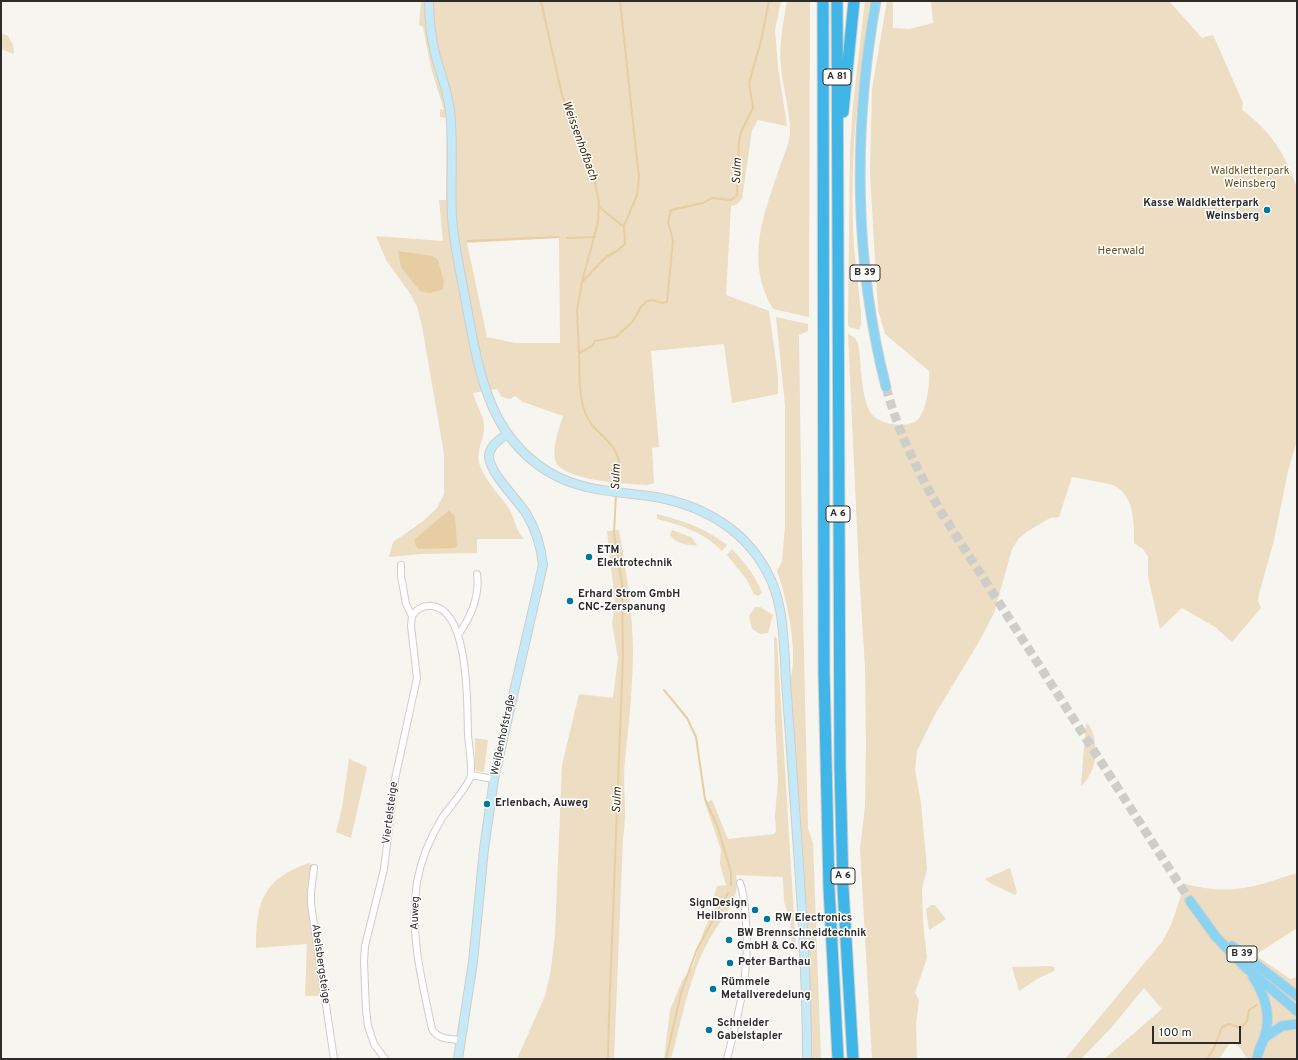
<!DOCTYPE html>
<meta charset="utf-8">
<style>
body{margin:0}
#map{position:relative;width:1298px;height:1060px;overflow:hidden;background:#f7f5f0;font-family:Overpass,sans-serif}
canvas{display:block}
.frame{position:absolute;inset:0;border:2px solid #2d2c2b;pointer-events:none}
.scale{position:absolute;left:1152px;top:1026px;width:89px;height:18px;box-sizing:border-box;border:2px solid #2d2c2b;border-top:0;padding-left:5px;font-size:12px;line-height:14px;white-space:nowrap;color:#2d2c2b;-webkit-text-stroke:3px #fff;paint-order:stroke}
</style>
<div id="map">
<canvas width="1298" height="1060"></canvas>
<div class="frame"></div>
<div class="scale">100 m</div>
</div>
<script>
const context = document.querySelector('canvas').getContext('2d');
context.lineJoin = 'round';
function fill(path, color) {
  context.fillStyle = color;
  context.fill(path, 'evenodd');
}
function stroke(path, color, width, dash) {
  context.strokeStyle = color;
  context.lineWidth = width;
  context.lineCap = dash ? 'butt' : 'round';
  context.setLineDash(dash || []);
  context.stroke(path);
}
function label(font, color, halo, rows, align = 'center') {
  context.font = font + ' Overpass,sans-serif';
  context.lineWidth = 3;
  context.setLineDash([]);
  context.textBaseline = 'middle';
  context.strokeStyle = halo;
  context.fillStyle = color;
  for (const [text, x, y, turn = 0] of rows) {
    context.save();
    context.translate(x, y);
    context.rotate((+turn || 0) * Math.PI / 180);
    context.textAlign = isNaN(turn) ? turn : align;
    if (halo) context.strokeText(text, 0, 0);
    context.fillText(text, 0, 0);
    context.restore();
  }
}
fill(new Path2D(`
 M421,1H781L775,30L778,67L787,126L758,120L752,130L742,199L736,205L731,206L726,295L769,311L778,376V394L732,403L724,344L651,351L659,447L652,448L654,483L647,485C628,484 559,481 555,459C552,448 560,426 563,416L523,402L515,396L510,399L502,397L497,389L473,393C476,404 484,416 484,427C484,441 475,451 480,466C487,483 500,495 509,509C515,519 516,531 524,539H477V553L421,554L389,557L393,542L422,522L437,508L444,494V454L422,326L417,306L409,292L386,260L376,236L443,241L439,200H446L447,118L440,117V109L444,110L431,68L423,27L419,25ZM559,238L560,343H515L487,337L467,243Z
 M787,1H810L809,317L773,309C744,259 764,215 780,166C784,155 790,142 790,131C790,110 783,88 781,67C779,45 783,23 787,1Z
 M865,1H870C859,76 850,152 853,228C854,256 858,284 861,312V324L859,330L849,327L848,324L850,149L853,104Z
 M887,1H893V28L909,29L933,23L931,1H1169L1202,38L1213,35L1243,103L1242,110C1270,130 1286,155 1297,188V440L1288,471L1274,540L1259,594L1258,601L1261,608L1232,642L1215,627L1182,608L1160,629L1148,577V557L1143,549L1134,543C1134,525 1135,497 1115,486C1109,483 1081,479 1072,477L1059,517L1050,518L1028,531L1019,538L1012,549L994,613L980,640L934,716L917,751L915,770L921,803L927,869L922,889L923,921L927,958L915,993L919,1000L916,1024L917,1059H872L860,849L865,806L866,745L865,667L859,572L848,334L855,338L858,343C862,365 860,392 870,412C877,425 910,430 919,418C927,408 930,383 929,371L885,334L878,310L870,173L872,89Z
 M1,33L8,36L13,45L14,54L1,49Z
 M776,317L808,324V331L799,335L803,612L808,828L813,843L821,1059H811L808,927L790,681C799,654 787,598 777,571L782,561L785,527V405Z
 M657,514C686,522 703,527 727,545L722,551C702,531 683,526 657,519Z
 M619,530C626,569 632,608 633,648C633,685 629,723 625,759C622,786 628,812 623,838L614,1059H517L545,996L551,969L555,934L562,765L579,694L613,698L618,658L612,623L615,602L607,531Z
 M672,530L691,537L697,545C687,546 676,543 670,535Z
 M732,549C745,563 755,575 762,593L758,596L754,594L747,580L727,555Z
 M755,607H760L773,615L768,633L760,634L752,629L749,616Z
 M774,636L777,639L796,949L792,950L790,919L784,902L783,877L736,875C741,902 721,918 709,940C689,976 682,1020 671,1059H664L670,1010L682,981L693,966L704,930L714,909L713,900L717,886L726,885L720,864L721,850L705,803L712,800L728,839L774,834L776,831L775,816L778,780L775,719Z
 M1086,723L1090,726C1099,746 1098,770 1081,786Z
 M475,738L488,740L484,772L477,771L475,768Z
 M349,759L367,767L351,838L336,832L342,808Z
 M309,863L312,865L308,892L322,996H305L307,944L256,948C256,901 263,879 309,863Z
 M1010,868L1017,892L1015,895L992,884L985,879Z
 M1297,873V928L1255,955L1290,979L1297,977V1059H1247L1241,1049L1234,1043H1230L1219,1059H1104L1162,1009L1144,988L1111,1028L1081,1059H1065L1162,942L1171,925L1185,884C1232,896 1253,887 1297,873Z
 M931,905H935L946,919L929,930L926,909Z
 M1052,966L1055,968L1054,971L1037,979L1019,991L1012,967Z`), '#ecddc3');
fill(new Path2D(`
 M398,251L432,256L438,260L444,282L443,289L430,293L420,291L401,267Z
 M449,511L455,516L457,545L455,548L418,549L415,544L414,539C427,531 436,519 449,511Z`), '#e7cea2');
stroke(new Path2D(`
 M541,1L562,95L592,169L599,202L598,222L582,282L577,310L579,353
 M599,207L623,226
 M567,238L595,237
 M468,241L559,237
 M582,282L606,257L617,251L625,244L624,226L637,195L639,178L620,1
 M617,490C617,481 620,470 619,462C615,439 592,433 585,412C578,394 580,372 579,353L592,346L595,341L616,337L633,321L641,307L647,301L652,300L663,303L667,302L673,240L668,222L671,210L703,203L712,198L731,200L737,195L739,142L741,132L753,108L749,83L761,41L769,1
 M664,690L687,718L696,737L705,799L718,828L731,872V885
 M608,1059L609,1016L623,655L622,584L614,533L616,494
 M666,1059L681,993L697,949L728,893
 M1207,1059L1214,1048L1222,1027L1229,1024L1241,1028L1247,1021L1249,1010L1257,1005`), '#e7cea2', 2);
stroke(new Path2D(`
 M886,387C898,432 918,472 941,512L1190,901`), '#cfcdc9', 9, [9, 4.5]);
const street = new Path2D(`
 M412,616C417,609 423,605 432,606C470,610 467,708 468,735C469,745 472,767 471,775C470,784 448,809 442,818C430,838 421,859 417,882C409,932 422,982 432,1029C438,1040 451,1039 461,1040
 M458,635C471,617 480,597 477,574
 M471,775L494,779
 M314,868L311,892V904L334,1059
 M385,1059L374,1044L368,1026L366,1010L364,962L365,946L384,869L395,779L417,678L411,626L412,616L406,604L401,576V565
 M727,1059C739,1011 750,973 746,923C745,909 745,896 740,883`);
const secondary = new Path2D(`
 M429,1C429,20 431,38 436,57C441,75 448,92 450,111C454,146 450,182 452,217C454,246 461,274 466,303C479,371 488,442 558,477C587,491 618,492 649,496C697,503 742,526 766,570C782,598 783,629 785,661C786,685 788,710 790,735C797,843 807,951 807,1059
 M458,1059L473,962L484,849L494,779L543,565C541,546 535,528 526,513C516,498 490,473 489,457C489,446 499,440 507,434`);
const primary = new Path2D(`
 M876,1C853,128 854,262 886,387
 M1190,901L1216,937L1243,965L1297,1011
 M1232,946L1297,996
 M1253,977C1266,996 1272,1016 1264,1039C1261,1045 1258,1052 1257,1059
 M1264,1038L1282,1026L1297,1024`);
const highway = new Path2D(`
 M823,1L824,671L829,888L838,1059
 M837,1L840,766L843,888L853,1059
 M843,112L854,1`);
stroke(street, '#cfcdc9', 8);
stroke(secondary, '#cfcdc9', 10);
stroke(primary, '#d1d1d0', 11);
stroke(highway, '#d1d1d0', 13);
stroke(street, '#fff', 6);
stroke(secondary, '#c6e9f8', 8);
stroke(primary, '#8cd3f1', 9);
stroke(highway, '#40b5e7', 11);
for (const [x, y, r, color] of [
 [1267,210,4,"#0077a0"],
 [589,557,4,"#0077a0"],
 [570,601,4,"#0077a0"],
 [487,804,4,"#0077a0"],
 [755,910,4,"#0077a0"],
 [767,919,4,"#0077a0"],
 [729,940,4,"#0077a0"],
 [730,963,4,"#0077a0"],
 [713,989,4,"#0077a0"],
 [709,1030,4,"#0077a0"]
]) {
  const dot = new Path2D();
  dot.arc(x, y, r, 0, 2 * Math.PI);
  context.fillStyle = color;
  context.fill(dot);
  stroke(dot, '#fff', 1.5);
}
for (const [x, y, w] of [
 [837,77,28],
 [865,273,30],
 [838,514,24],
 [843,876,24],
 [1242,954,30]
]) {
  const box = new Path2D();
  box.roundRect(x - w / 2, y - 8, w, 16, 3);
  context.fillStyle = '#fff';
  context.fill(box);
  stroke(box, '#2d2c2b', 1);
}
label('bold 10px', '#2d2c2b', null, [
 ["A 81",837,77],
 ["B 39",865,273],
 ["A 6",838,514],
 ["A 6",843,876],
 ["B 39",1242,954]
]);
label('11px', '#684f1c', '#fff', [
 ["Waldkletterpark",1250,172],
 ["Weinsberg",1250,185],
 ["Heerwald",1121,252]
]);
label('bold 11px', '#2d2c2b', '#fff', [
 ["Kasse Waldkletterpark",1259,204,"right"],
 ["Weinsberg",1259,217,"right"],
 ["ETM",597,551],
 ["Elektrotechnik",597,564],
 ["Erhard Strom GmbH",578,595],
 ["CNC-Zerspanung",578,608],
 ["Erlenbach, Auweg",495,804],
 ["SignDesign",747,904,"right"],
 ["Heilbronn",747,917,"right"],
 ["RW Electronics",775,919],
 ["BW Brennschneidtechnik",737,934],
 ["GmbH & Co. KG",737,947],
 ["Peter Barthau",738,963],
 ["Rümmele",721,983],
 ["Metallveredelung",721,996],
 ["Schneider",717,1024],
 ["Gabelstapler",717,1037]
], 'left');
label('11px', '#2d2c2b', '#fff', [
 ["Weißenhofstraße",504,735,-78],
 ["Viertelsteige",391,813,-83],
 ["Auweg",416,913,-88],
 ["Abelsbergsteige",320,964,82]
]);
label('italic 12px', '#3d2c07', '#fff', [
 ["Weissenhofbach",579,141,70],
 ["Sulm",738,171,-88],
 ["Sulm",617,477,-88],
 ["Sulm",618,800,-88]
]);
</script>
